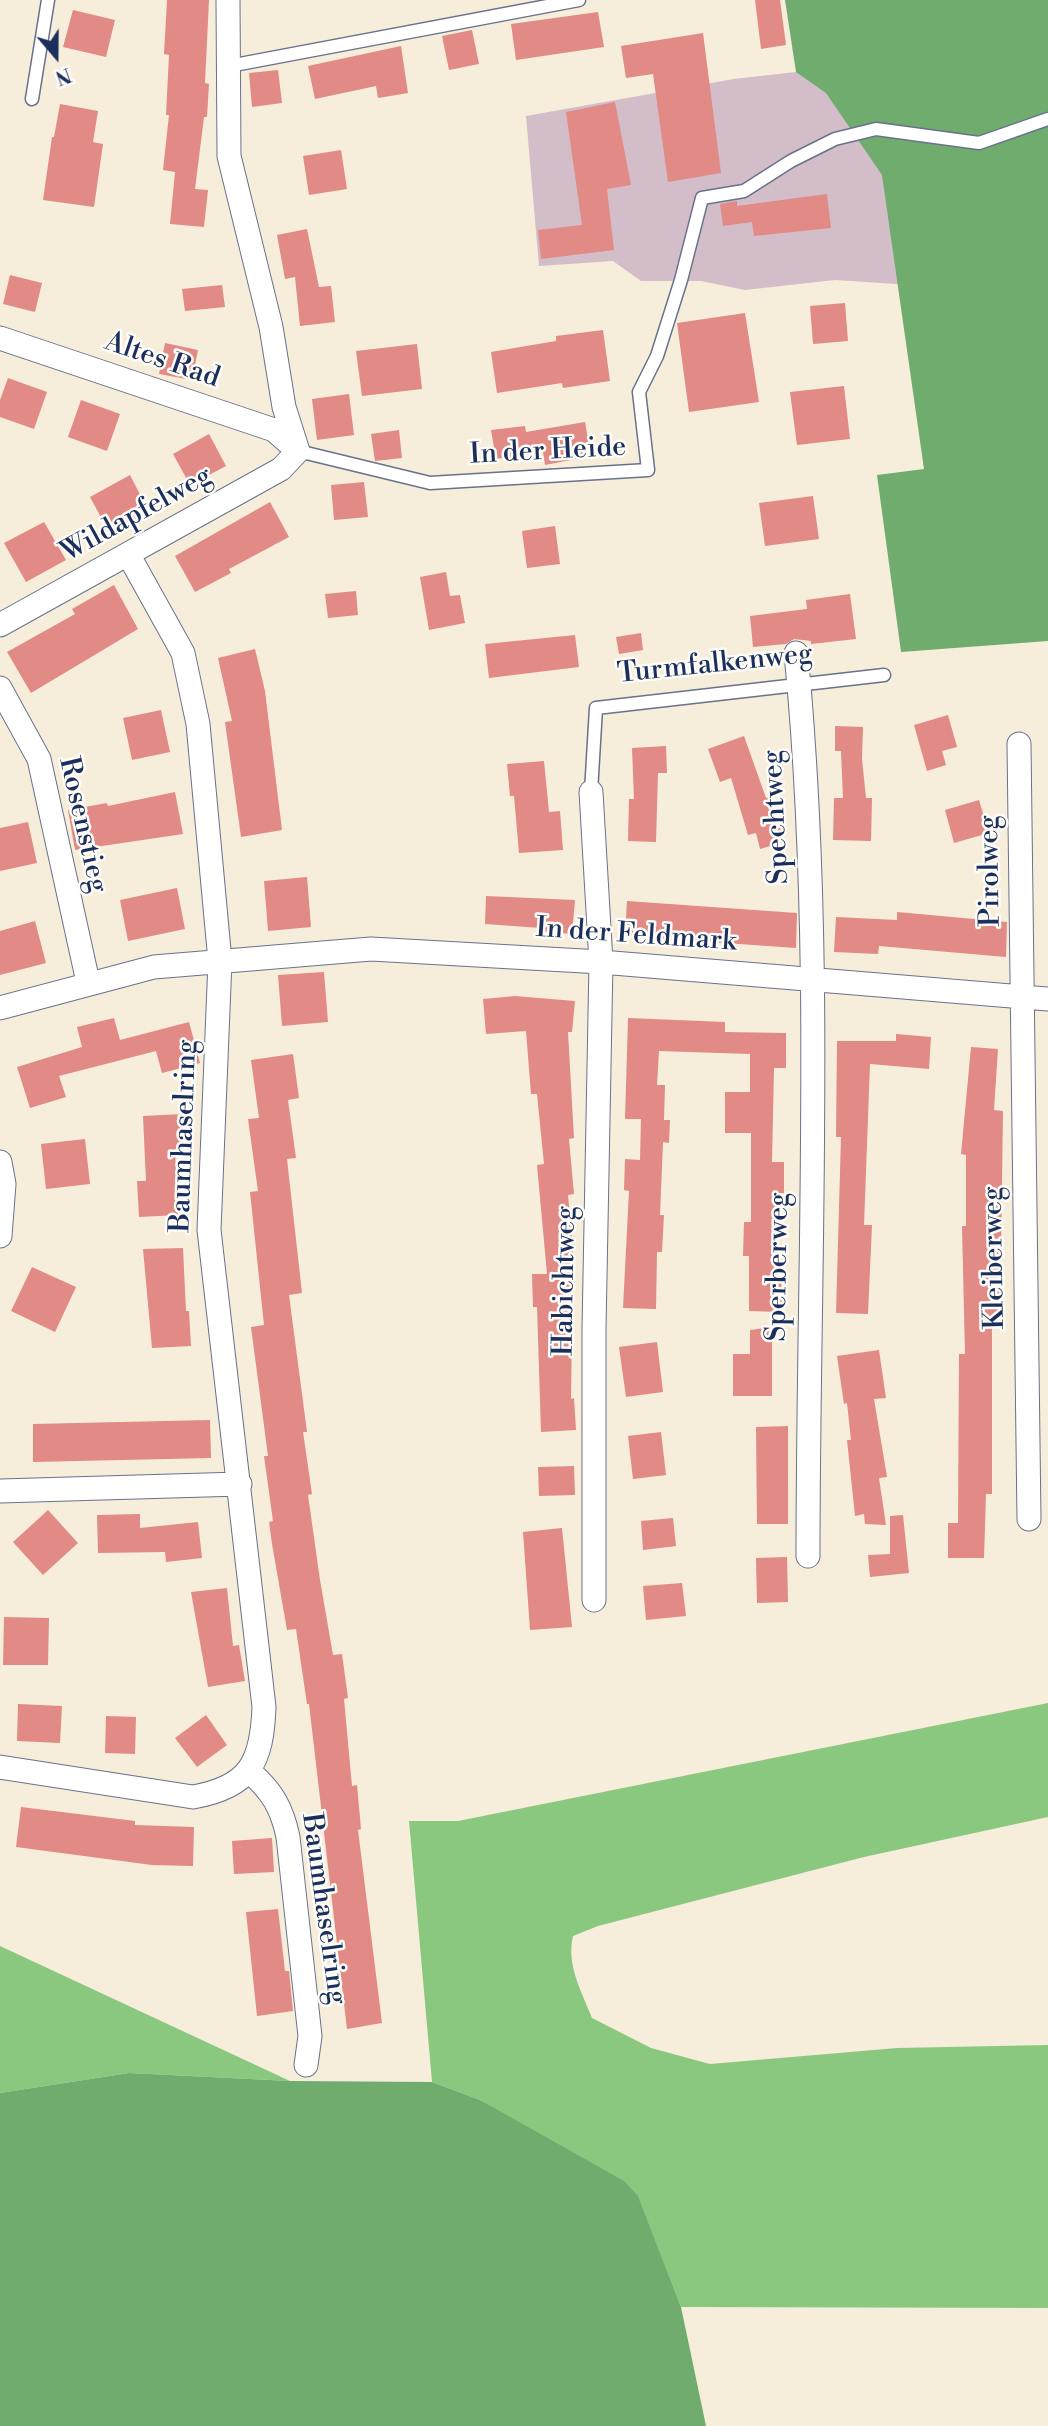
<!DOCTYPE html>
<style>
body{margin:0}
#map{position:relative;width:1048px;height:2426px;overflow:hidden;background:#f7eddb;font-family:"Libre Bodoni",serif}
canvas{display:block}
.north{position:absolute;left:21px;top:21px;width:70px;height:70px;-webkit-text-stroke:5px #fdfcf7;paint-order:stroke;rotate:160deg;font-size:19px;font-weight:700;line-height:28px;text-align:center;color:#1b2f5e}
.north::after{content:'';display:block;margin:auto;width:24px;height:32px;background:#1b2f5e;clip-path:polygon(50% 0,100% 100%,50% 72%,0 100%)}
</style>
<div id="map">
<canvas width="1048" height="2426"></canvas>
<div class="north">N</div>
</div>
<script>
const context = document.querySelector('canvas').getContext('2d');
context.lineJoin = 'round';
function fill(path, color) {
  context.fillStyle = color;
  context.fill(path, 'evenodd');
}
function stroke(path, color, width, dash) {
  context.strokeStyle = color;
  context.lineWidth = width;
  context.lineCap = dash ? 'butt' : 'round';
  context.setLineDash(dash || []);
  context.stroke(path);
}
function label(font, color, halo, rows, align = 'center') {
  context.font = font + ' "Libre Bodoni",serif';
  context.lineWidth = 5;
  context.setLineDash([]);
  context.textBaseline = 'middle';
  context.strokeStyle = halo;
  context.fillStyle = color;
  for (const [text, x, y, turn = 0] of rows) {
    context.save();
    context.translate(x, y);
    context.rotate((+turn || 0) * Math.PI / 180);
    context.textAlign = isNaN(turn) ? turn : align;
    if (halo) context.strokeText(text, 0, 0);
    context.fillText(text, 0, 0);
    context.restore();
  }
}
fill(new Path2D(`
 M1048,0V294L835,280L745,290L701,281H641L613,261L539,266L526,116L734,79L796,72Z`), '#d2bdc8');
fill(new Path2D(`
 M1048,1703V1817L864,1857L598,1926L573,1936C566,1965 582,1992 592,2018L651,2048L710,2064L897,2048L1048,2045V2308L681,2307L638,2197L480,2100L432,2082L409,1821H458Z
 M0,1946L290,2081L129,2073L0,2093Z`), '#8ac87f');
fill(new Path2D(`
 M785,0H1048V641L901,652L877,475L924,469L882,175L826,93L796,72Z
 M129,2073L290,2081L432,2082L480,2100L624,2181L638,2196L681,2307L706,2426H0V2093Z`), '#6fac6e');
fill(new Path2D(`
 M167,0H209L205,83L209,84L207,117H204L195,189L208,190L204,227L170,224L175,172L163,170L169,115H166L169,55L164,54Z
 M755,0H780L786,45L761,49Z
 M73,10L115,20L106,57L63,47Z
 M598,12L604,47L516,60L511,24Z
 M472,30L479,64L449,70L442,36Z
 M703,33L721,173L668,182L653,74L626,78L621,46Z
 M401,46L408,93L378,98L376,86L315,99L308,66Z
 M278,70L282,103L252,107L249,73Z
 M615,102L631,185L607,189L614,250L541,259L538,230L582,225L566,112Z
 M60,104L98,111L93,142L103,144L94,207L43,200L52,137H54Z
 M341,150L347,189L309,195L303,156Z
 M827,194L831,228L754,236L752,222L723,226L720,204L737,201V206Z
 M307,229L319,287L331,286L335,322L300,326L295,277L285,279L277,235Z
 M10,275L42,283L35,312L3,304Z
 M222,285L225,307L185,311L182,289Z
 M845,303L848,341L813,344L810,306Z
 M745,313L759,402L689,412L677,323Z
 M603,330L610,381L563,388L562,383L497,393L491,352L556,341V336Z
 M165,343L198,350L192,380L159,374Z
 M417,344L422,389L362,396L356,351Z
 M8,378L47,392L34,429L0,417V400Z
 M844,386L850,439L797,445L790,392Z
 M349,394L354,435L317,440L312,399Z
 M81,400L120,414L107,451L68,437Z
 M585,422L591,456L545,465L543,452L496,459L491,430L525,426L526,432Z
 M399,430L402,458L375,461L371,434Z
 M209,434L226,466L190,485L173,454Z
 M130,475L150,514L111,536L90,497Z
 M364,482L368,517L334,520L331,485Z
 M813,496L819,539L765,546L759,503Z
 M270,502L289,537L229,569L231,573L195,592L175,556Z
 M44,522L66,560L26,582L4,543Z
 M555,526L560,564L527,568L522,531Z
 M446,572L450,596L460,595L465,623L429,630L420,577Z
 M114,585L138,629L31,693L7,652L75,614L72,609Z
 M356,591L358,615L328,618L325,594Z
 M850,594L856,639L811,644V641L794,639L786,644L753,647L750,616L807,609L806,600Z
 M641,633L643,650L619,654L616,637Z
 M575,635L579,667L489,678L485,644Z
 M255,649L265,691L282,830L241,837L225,722L232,721L218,658Z
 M161,710L170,752L132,760L123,718Z
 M948,715L957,747L942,751L946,765L927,771L914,725Z
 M835,726L863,727L862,759L866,798H872L871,841L833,840L834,798H843L841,751H835Z
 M744,736L766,798L771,796L784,842L760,849L756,833L748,835L731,778L720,782L708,749Z
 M666,746L667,773H658L656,842L628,841L629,799H634L632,748Z
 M544,761L549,812L560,811L563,850L519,853L514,796H510L507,764Z
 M175,792L183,834L75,850L68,810L107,803L108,806Z
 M979,800L989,833L954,843L945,810Z
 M28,822L37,863L0,871V828Z
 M307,877L311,927L268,931L264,881Z
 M177,888L185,929L128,941L120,900Z
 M486,896L575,900L572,934L541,931V928L485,924Z
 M627,901L797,913L796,948L625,936Z
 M897,912L1007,922L1006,957L879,946L878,954L834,952L836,917L897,920Z
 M35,921L46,963L0,975V931Z
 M324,972L328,1022L282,1026L278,975Z
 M515,996L575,1001L572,1032H568L574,1138L569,1139L574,1194L568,1195L573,1248L571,1399L574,1398L576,1430L541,1432L537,1307H533L532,1274H547L537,1165L544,1164L537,1094H531L526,1031L486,1034L483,999Z
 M114,1018L120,1040L189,1022L200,1063L162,1073L156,1051L59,1076L66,1097L30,1108L17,1067L82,1047L77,1027Z
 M628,1018L725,1022V1032L786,1033V1068H774L772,1162H784V1193H778L775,1276H781L782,1312L749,1311V1256H743L744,1222H751V1133H725V1092H750V1054L659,1051L657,1085H665L664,1120H670L669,1143L663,1142L660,1215H664L662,1252H657L656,1309L623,1308L629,1191L624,1190L625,1159L640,1160L641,1119H625Z
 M896,1034L931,1037L929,1069L870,1064L864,1225H872L868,1314L836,1313L841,1137H836L837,1041H896Z
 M971,1047L998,1049L994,1110L1003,1111L1000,1325H992V1494H986L984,1558H948V1523H958L959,1354H965L962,1226H966V1155L961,1154Z
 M293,1054L299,1098L288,1100L296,1158L287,1159L302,1293L289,1295L307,1432H303L312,1494L308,1495L320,1580L333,1655L342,1654L348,1698L344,1699L352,1786L357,1785L361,1829L358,1830L382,2023L347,2029L309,1704H307L296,1629L287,1630L272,1544L269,1522L273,1521L264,1456H268L251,1327L264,1325L250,1192L258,1191L248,1119L259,1118L251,1060Z
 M183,1114L184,1148L175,1149L178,1215L139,1217L137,1181H146L143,1116Z
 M85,1139L90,1184L46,1189L41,1144Z
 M183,1248L186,1311H189L191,1346L152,1348L143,1249Z
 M32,1267L76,1287L55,1332L11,1311Z
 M772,1327V1396H733V1354H750V1330Z
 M657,1342L663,1392L626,1397L619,1347Z
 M879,1350L886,1398L874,1399L887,1477L879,1478L886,1525L865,1524L864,1514L855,1516L847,1440H851L847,1403L844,1404L837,1356Z
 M210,1420L211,1458L33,1462V1424Z
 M788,1426V1524H757L756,1427Z
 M661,1432L666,1475L633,1479L628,1436Z
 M574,1466L575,1495L539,1496L538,1467Z
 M48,1510L78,1543L43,1575L13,1542Z
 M140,1514V1528L198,1522L202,1558L166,1562L165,1552L98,1553L97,1515Z
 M903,1515L909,1573L870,1577L868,1555L890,1554V1516Z
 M673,1518L676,1546L643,1550L641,1521Z
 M562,1528L572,1627L530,1630L523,1532Z
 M787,1557L788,1602L757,1603L756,1558Z
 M682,1583L686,1616L646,1620L643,1586Z
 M227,1588L233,1646L239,1645L245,1681L208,1687L191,1592Z
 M4,1617L49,1618L48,1665H3Z
 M18,1704L62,1706L60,1743L17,1741Z
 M206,1715L227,1745L197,1767L175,1738Z
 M106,1716L136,1717L135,1754L105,1753Z
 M21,1807L135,1821V1825L194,1827L193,1866L152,1865L16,1847Z
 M272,1838L274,1872L234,1874L232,1841Z
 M278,1909L285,1971H289L293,2011L257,2016L246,1912Z`), '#e28a85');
const service = new Path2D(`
 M229,66L579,0
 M32,99L48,0
 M298,451L430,483L648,470L639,392L657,356L681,280L702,198L744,191L791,161L835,139L876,129L979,143L1048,119
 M591,792L596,708L884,675`);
const minor = new Path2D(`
 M228,0L229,156L271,327L284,407L298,451
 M0,338L274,430L298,451
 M0,625L281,469L298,451
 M796,653C825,953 808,1255 808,1556
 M0,688L39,759L88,982
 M1019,744L1029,1519
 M591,792L601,962L594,1329V1600
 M0,1008L154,967L371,949L601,962L1048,999
 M0,1162L4,1184L0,1236
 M0,1491L240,1484
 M0,1767L193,1797C250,1787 262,1762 264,1707L209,1230L220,961L198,724L183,653L128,554
 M250,1772C272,1791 282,1808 288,1837L310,2036L306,2065`);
stroke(service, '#68728a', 15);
stroke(minor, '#68728a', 25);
stroke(service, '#fff', 12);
stroke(minor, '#fff', 23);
label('28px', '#1b2f5e', '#fdfcf7', [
 ["Altes Rad",162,361,19],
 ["In der Heide",548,452,-3],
 ["Wildapfelweg",137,515,-29],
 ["Turmfalkenweg",715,665,-6],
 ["Spechtweg",777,817,-93],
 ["Rosenstieg",82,825,77],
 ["Pirolweg",991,871,-91],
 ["In der Feldmark",636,936,4],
 ["Baumhaselring",185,1136,-88],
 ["Kleiberweg",995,1258,-91],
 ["Sperberweg",779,1267,-89],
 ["Habichtweg",566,1281,-89],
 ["Baumhaselring",323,1909,82]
]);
</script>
